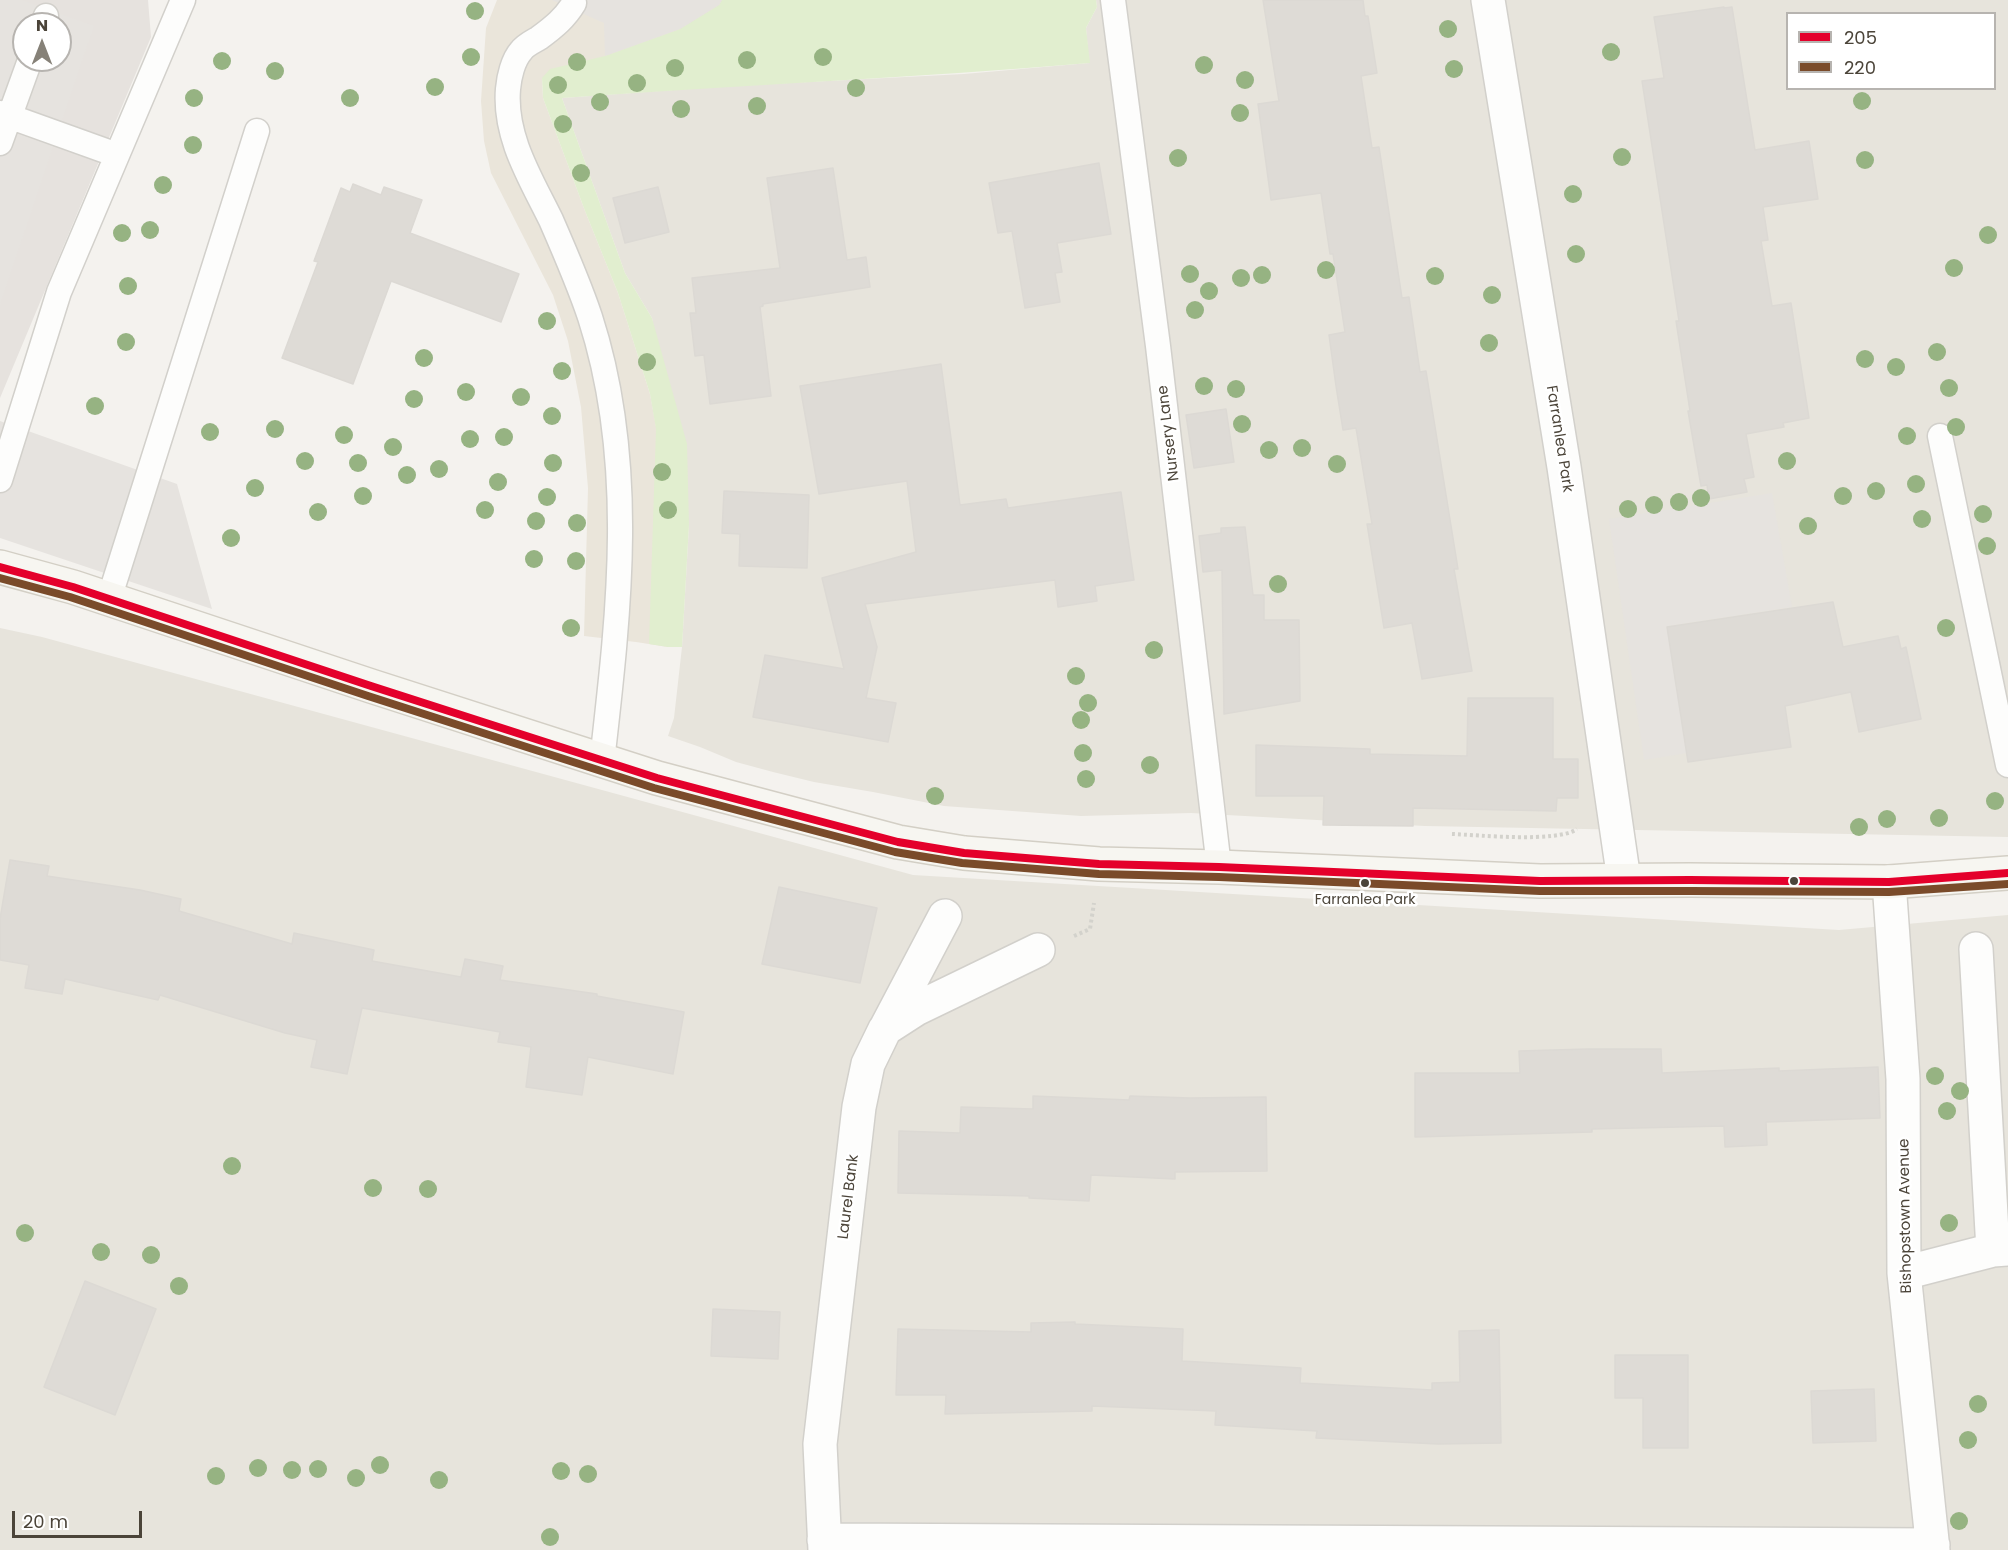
<!DOCTYPE html>
<style>
body{margin:0}
#map{position:relative;width:2008px;height:1550px;overflow:hidden;background:#f4f2ee;font-family:Poppins,sans-serif}
canvas{display:block}
.legend{position:absolute;left:1786px;top:12px;width:210px;height:78px;box-sizing:border-box;background:#fff;border:2px solid #b7b4b0;margin:0;padding:8px 10px;list-style:none;font-size:18px;color:#4b4439}
.legend li{display:flex;align-items:center;gap:12px;height:30px}
.legend b{width:30px;border:2px solid #b7b4b0}
.north{position:absolute;left:12px;top:12px;width:60px;height:60px;box-sizing:border-box;background:#fff;border:2px solid #b7b4b0;border-radius:50%;rotate:0deg;font-size:16px;font-weight:700;line-height:24px;text-align:center;color:#4b4439}
.north::after{content:'';display:block;margin:auto;width:21px;height:27px;background:#868178;clip-path:polygon(50% 0,100% 100%,50% 72%,0 100%)}
.scale{position:absolute;left:12px;top:1511px;width:130px;height:27px;box-sizing:border-box;border:3px solid #4b4439;border-top:0;padding-left:8px;font-size:18px;line-height:21px;white-space:nowrap;color:#4b4439;-webkit-text-stroke:4px #fff;paint-order:stroke}
</style>
<div id="map">
<canvas width="2008" height="1550"></canvas>
<ul class="legend">
<li><b style="height:8px;background:#e4002b"></b>205</li>
<li><b style="height:8px;background:#7a4b2a"></b>220</li>
</ul>
<div class="north">N</div>
<div class="scale">20 m</div>
</div>
<script>
const context = document.querySelector('canvas').getContext('2d');
context.lineJoin = 'round';
function fill(path, color) {
  context.fillStyle = color;
  context.fill(path, 'evenodd');
}
function stroke(path, color, width, dash) {
  context.strokeStyle = color;
  context.lineWidth = width;
  context.lineCap = dash ? 'butt' : 'round';
  context.setLineDash(dash || []);
  context.stroke(path);
}
function label(font, color, halo, rows, align = 'center') {
  context.font = font + ' Poppins,sans-serif';
  context.lineWidth = 5;
  context.setLineDash([]);
  context.textBaseline = 'middle';
  context.strokeStyle = halo;
  context.fillStyle = color;
  for (const [text, x, y, turn = 0] of rows) {
    context.save();
    context.translate(x, y);
    context.rotate((+turn || 0) * Math.PI / 180);
    context.textAlign = isNaN(turn) ? turn : align;
    if (halo) context.strokeText(text, 0, 0);
    context.fillText(text, 0, 0);
    context.restore();
  }
}
fill(new Path2D(`
 M1096,0H2008V837L1425,826L1191,813L1081,816L944,806L873,792L814,782L773,772L736,762L700,747L668,736L674,718L682,647L689,525L652,318L625,273L562,98L729,86L964,74L1089,63L1086,28L1097,7ZM1788,14H1994V88H1788Z
 M0,628L42,637L913,875L1839,930L2008,915V1550H0Z`), '#e7e4dc');
fill(new Path2D(`
 M0,0H148L151,37L0,398ZM24,24H60V60H24Z`), '#e6e2de');
fill(new Path2D(`
 M497,0H1077L1088,47L542,78L543,98L585,211L618,293L650,394L666,480L668,647L636,642L584,636L588,488L581,407L568,341L553,295L491,173L484,141L481,101L486,28Z`), '#eae5da');
fill(new Path2D(`
 M722,0H1096L1097,7L1086,28L1090,63C914,78 738,85 562,98L625,273L652,318L687,444L689,525L682,647H668L649,644L656,429L650,394L618,293L585,211L543,98L542,78L550,69L605,56L680,29L719,5Z`), '#e1eecf');
fill(new Path2D(`
 M0,0H22L94,26L0,305ZM24,24H60V60H24Z
 M552,0H722L719,5L680,29L605,56L604,23Z
 M0,421L177,484L212,609L0,538Z
 M1772,493L1792,607L1668,626L1687,753L1644,760L1609,519Z`), '#e6e3df');
const building = new Path2D(`
 M1263,0H1363L1365,16H1368L1377,73L1361,76L1372,148L1379,147L1402,298L1409,297L1420,372L1426,371L1458,569H1454L1472,671L1422,679L1412,623L1384,628L1367,524H1372L1356,428L1343,430L1336,386L1329,335L1345,332L1333,254H1330L1321,193L1271,200L1258,104L1279,101Z
 M1724,7V8L1732,7L1755,150L1809,141L1818,199L1763,207L1768,240L1761,241L1772,306L1791,303L1809,418L1783,423L1784,427L1746,434L1754,477L1744,479L1747,492L1709,499L1707,485L1701,486L1688,411H1690L1676,321H1679L1642,81L1664,78L1654,17Z
 M1099,163L1111,234L1057,243L1062,272L1055,273L1060,302L1025,308L1012,231L998,233L989,183Z
 M833,168L847,260L866,257L870,287L763,304V306L760,307L771,396L710,404L704,355L695,356L690,313H696L692,278L780,268L767,178Z
 M353,184L381,195L384,187L422,200L410,233L519,274L501,322L391,281L353,384L282,358L318,262L314,261L341,188L350,192Z
 M658,187L669,232L625,243L613,198Z
 M941,364L960,505L1006,499L1008,508L1121,492L1134,580L1095,586L1097,601L1058,607L1055,580L865,604L877,647L866,698L896,703L888,742L753,717L765,655L844,669L822,578L916,552L907,481L819,494L800,386Z
 M1226,409L1234,462L1194,468L1186,415Z
 M724,491L809,495L807,568L739,566L740,534L722,533Z
 M1245,527L1253,595H1264V620H1299L1300,701L1224,714L1222,570L1203,572L1199,536L1221,533V528Z
 M1833,602L1843,647L1898,636L1901,649L1906,647L1921,719L1859,732L1851,692L1785,706L1791,747L1688,762L1667,627Z
 M1468,698H1553V759H1578V798H1557L1556,811L1413,808V826L1323,825L1324,796H1256V745L1370,749V754L1467,756Z
 M10,860L49,866L47,876L140,890L181,899L179,911L292,944L294,933L374,950L372,961L461,977L465,959L503,966L500,980L597,994V996L684,1012L673,1074L588,1057L582,1095L526,1087L531,1047L498,1042L500,1032L362,1008L347,1074L311,1067L317,1040L285,1033L160,995L158,1000L65,979L62,994L25,988L29,965L0,960V919Z
 M779,887L877,908L860,983L762,964Z
 M1588,1049H1661L1662,1073L1779,1068V1071L1878,1067L1880,1118L1766,1122L1767,1145L1725,1147L1724,1126L1592,1129V1132L1415,1137V1073H1520L1519,1051Z
 M1033,1096L1129,1100L1130,1096L1190,1098L1266,1097L1267,1171L1175,1172V1179L1091,1175L1089,1201L1029,1198V1196L898,1193L899,1131L960,1133L961,1107L1033,1109Z
 M85,1281L156,1309L115,1415L44,1387Z
 M713,1309L780,1312L778,1359L711,1356Z
 M1075,1322V1324L1183,1329L1182,1361L1301,1368L1300,1383L1432,1390V1383L1460,1382L1459,1331L1499,1330L1501,1443L1438,1444L1316,1438L1317,1431L1215,1425L1216,1411L1092,1406V1411L945,1414L946,1395H896L898,1329L1031,1332V1323Z
 M1615,1355H1688V1448H1643V1398H1615Z
 M1874,1389L1876,1441L1813,1443L1811,1391Z`);
fill(building, '#dedbd6');
stroke(building, '#dcd9d4', 1.5);
const service = new Path2D(`
 M1113,0L1158,346L1219,867
 M574,3C565,18 554,27 539,38C534,41 525,45 521,51C513,60 509,77 508,89C504,137 531,179 551,220C565,252 579,284 590,317C637,462 619,612 602,761
 M43,24L46,16
 M0,113L117,155
 M0,143L30,60
 M1940,436L2008,765
 M0,480L59,292L183,0
 M109,599L257,131`);
const minor = new Path2D(`
 M1488,0L1564,467L1624,880
 M1889,882L1903,1079L1904,1273L1933,1550
 M1976,949L1993,1250
 M886,1028L945,916
 M1904,1273L1993,1250L2008,1249
 M824,1540L1933,1545
 M825,1550L820,1444L859,1107L868,1064L885,1029L916,1009L1038,950`);
const secondary = new Path2D(`
 M0,567L73,587L371,686L657,778L898,842L964,853L1099,864L1219,867L1540,881L1690,880L1889,882L2008,873`);
stroke(service, '#d2d0cb', 27);
stroke(minor, '#d2d0cb', 36);
stroke(secondary, '#d3cfc5', 36);
stroke(new Path2D(`
 M1452,834C1479,835 1557,843 1577,829
 M1074,936L1090,929L1094,903`), '#d3d2cc', 4, [3, 3]);
stroke(service, '#fdfdfc', 24);
stroke(minor, '#fdfdfc', 33);
stroke(secondary, '#f7f6f1', 33);
stroke(new Path2D(`
 M0,567L73,587L371,686L657,778L898,842L964,853L1099,864L1219,867L1540,881L1690,880L1889,882L2008,873`), '#e4002b', 8);
stroke(new Path2D(`
 M0,578L70,597L368,696L654,788L895,852L962,863L1099,874L1219,877L1540,891H1690L1889,892L2008,884`), '#7a4b2a', 8);
context.fillStyle = '#96b382';
for (const [x, y] of [
 [475,11],
 [1448,29],
 [1611,52],
 [471,57],
 [823,57],
 [747,60],
 [222,61],
 [577,62],
 [1204,65],
 [675,68],
 [1454,69],
 [275,71],
 [1245,80],
 [637,83],
 [558,85],
 [435,87],
 [856,88],
 [194,98],
 [350,98],
 [1862,101],
 [600,102],
 [757,106],
 [681,109],
 [1240,113],
 [563,124],
 [193,145],
 [1622,157],
 [1178,158],
 [1865,160],
 [581,173],
 [163,185],
 [1573,194],
 [150,230],
 [122,233],
 [1988,235],
 [1576,254],
 [1954,268],
 [1326,270],
 [1190,274],
 [1262,275],
 [1435,276],
 [1241,278],
 [128,286],
 [1209,291],
 [1492,295],
 [1195,310],
 [547,321],
 [126,342],
 [1489,343],
 [1937,352],
 [424,358],
 [1865,359],
 [647,362],
 [1896,367],
 [562,371],
 [1204,386],
 [1949,388],
 [1236,389],
 [466,392],
 [521,397],
 [414,399],
 [95,406],
 [552,416],
 [1242,424],
 [1956,427],
 [275,429],
 [210,432],
 [344,435],
 [1907,436],
 [504,437],
 [470,439],
 [393,447],
 [1302,448],
 [1269,450],
 [305,461],
 [1787,461],
 [358,463],
 [553,463],
 [1337,464],
 [439,469],
 [662,472],
 [407,475],
 [498,482],
 [1916,484],
 [255,488],
 [1876,491],
 [363,496],
 [1843,496],
 [547,497],
 [1701,498],
 [1679,502],
 [1654,505],
 [1628,509],
 [485,510],
 [668,510],
 [318,512],
 [1983,514],
 [1922,519],
 [536,521],
 [577,523],
 [1808,526],
 [231,538],
 [1987,546],
 [534,559],
 [576,561],
 [1278,584],
 [571,628],
 [1946,628],
 [1154,650],
 [1076,676],
 [1088,703],
 [1081,720],
 [1083,753],
 [1150,765],
 [1086,779],
 [935,796],
 [1995,801],
 [1939,818],
 [1887,819],
 [1859,827],
 [1935,1076],
 [1960,1091],
 [1947,1111],
 [232,1166],
 [373,1188],
 [428,1189],
 [1949,1223],
 [25,1233],
 [101,1252],
 [151,1255],
 [179,1286],
 [1978,1404],
 [1968,1440],
 [380,1465],
 [258,1468],
 [318,1469],
 [292,1470],
 [561,1471],
 [588,1474],
 [216,1476],
 [356,1478],
 [439,1480],
 [1959,1521],
 [550,1537]
]) {
  context.beginPath();
  context.arc(x, y, 9, 0, 2 * Math.PI);
  context.fill();
}
for (const [x, y, r, color] of [
 [1794,881,5,"#4b4439"],
 [1365,883,5,"#4b4439"]
]) {
  const dot = new Path2D();
  dot.arc(x, y, r, 0, 2 * Math.PI);
  context.fillStyle = color;
  context.fill(dot);
  stroke(dot, '#fff', 2);
}
label('14px', '#4b4439', '#fff', [
 ["Farranlea Park",1365,900]
]);
label('15px', '#4b4439', '#fff', [
 ["Nursery Lane",1169,433,-97],
 ["Farranlea Park",1559,439,81],
 ["Laurel Bank",849,1197,-83],
 ["Bishopstown Avenue",1906,1216,-91]
]);
</script>
